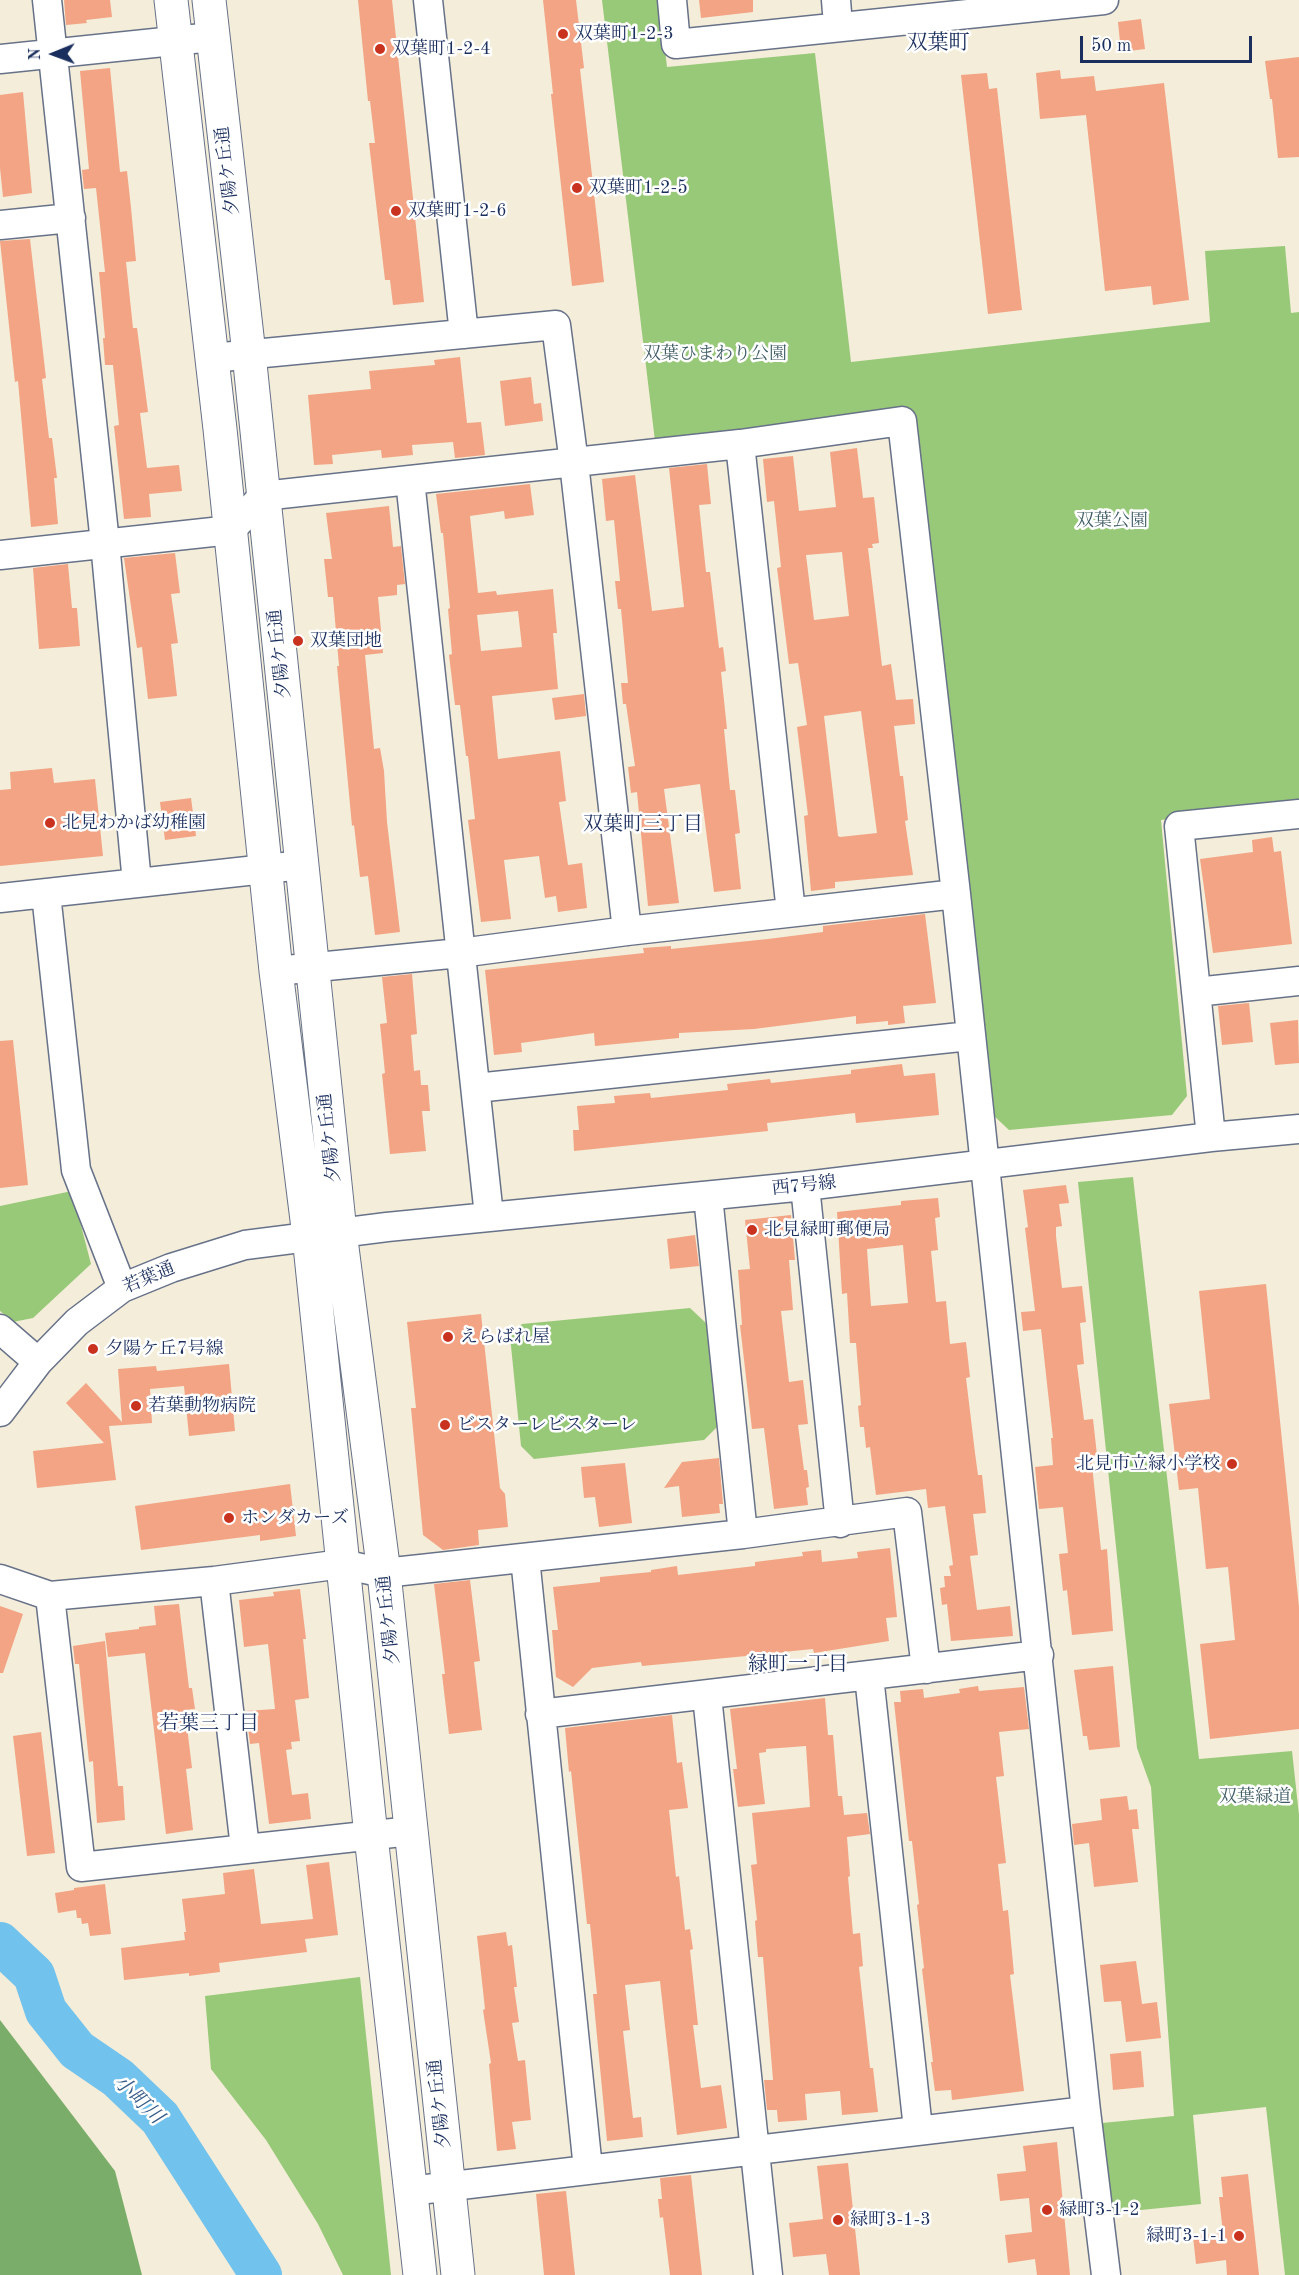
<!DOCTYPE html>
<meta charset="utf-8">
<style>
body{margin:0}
#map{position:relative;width:1299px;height:2275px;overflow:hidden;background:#f4edd9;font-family:"Old Standard TT",serif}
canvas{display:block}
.north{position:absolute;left:24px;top:24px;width:60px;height:60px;-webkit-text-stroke:4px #fff;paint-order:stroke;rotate:269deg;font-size:16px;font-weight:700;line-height:24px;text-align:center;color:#1b2f5e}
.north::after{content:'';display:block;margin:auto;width:21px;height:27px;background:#1b2f5e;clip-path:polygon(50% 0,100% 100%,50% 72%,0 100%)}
.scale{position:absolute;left:1080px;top:36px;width:172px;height:27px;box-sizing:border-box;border:3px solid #1b2f5e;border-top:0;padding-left:8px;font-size:18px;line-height:21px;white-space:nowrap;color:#1b2f5e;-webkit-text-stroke:4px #fff;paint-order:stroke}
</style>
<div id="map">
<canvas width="1299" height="2275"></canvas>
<div class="north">N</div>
<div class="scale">50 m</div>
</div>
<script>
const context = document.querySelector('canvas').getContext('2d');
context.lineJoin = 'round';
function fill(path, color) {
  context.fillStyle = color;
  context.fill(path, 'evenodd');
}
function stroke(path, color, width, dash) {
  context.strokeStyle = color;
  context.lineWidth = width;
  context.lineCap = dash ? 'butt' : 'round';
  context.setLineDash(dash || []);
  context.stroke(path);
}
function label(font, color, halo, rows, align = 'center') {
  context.font = font + ' "Old Standard TT","Noto Serif JP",serif';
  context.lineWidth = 5;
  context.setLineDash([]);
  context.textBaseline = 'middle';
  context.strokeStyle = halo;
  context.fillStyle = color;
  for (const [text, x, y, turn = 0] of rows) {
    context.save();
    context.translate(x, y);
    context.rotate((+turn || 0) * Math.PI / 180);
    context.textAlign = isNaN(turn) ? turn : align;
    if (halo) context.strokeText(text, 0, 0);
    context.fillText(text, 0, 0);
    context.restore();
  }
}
fill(new Path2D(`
 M602,0H659L667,67L815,53L851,362L1210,322L1205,251L1285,246L1291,313L1299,312V804L1161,820L1187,1096L1172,1115L1009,1130L993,1115L912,409L795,425L655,441Z
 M1133,1177L1199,1759L1292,1751L1299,1815V2275H1285L1266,2107L1193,2115L1201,2204L1111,2213L1102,2123L1174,2116L1151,1787L1137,1748L1078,1182Z
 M72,1191L91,1264L33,1318L13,1322L0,1311V1206Z
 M690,1308L707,1324L718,1426L704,1440L534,1459L521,1446L510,1336L522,1324Z
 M360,1977L391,2275H343L318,2224L266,2140L211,2069L205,1996Z`), '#98c979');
fill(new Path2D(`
 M0,2020L115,2171L142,2275H0Z`), '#7aad69');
stroke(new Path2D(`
 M0,1943L34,1975L46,2011L77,2050L118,2078L160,2118L261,2275`), '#71c2ec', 42);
fill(new Path2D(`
 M64,0H110L112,17L86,20L87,23L66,25Z
 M358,0H392L424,302L393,305L390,280H385L369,143H375L370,101H368Z
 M543,0H576L584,68L580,69L604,282L572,286L551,94H553Z
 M699,0H753V12L701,18Z
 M1141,19L1145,49L1121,52L1118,22Z
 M1299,57V157L1278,158L1272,99H1270L1265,61Z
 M110,68L120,172L127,171L131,208L136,261L126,262L133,328H137L148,412L140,413L147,468L179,465L182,491L149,494L151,517L124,519L114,426L119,425L113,365H105L103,338H105L99,272H105L96,188L84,189L82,170L89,169L80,71Z
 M1060,70L1061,79L1094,76L1096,91L1164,83L1189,300L1153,305L1151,286L1105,291L1086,115L1040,119L1036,73Z
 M987,73L989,89L997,88L1022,310L988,314L961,75Z
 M23,92L32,193L3,197L0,168V95Z
 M30,239L46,378L42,379L49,438H52L57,478H54L58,524L31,527L18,381L15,382L0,241Z
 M460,357L467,423L481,422L485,455L455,458L453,442L412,445L413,455L382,458L381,450L332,455L333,464L314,465L308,395L371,389L369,371L435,365L434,360Z
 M531,377L534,404L541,403L543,421L505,426L500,381Z
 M857,448L863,498L874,497L879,543L872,544L873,548H868L882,666L891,664L896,700L913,699L915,724L894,726L900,776H903L908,820L905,821L913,875L835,882V888L811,891L804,816L808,815L797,727L807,725L798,663L789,664L777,568L781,567L774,501L767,502L763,459L793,456L799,511L836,507L830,452ZM842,552L849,616L814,620L806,555ZM861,711L877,833L840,837L838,836L824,716Z
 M707,464L711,504L699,505L706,572H710L719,648L723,647L726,671L721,672L727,729H724L730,790H735L740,833L735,834L741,889L714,892L700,784L664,789L679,903L648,906L637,792L631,793L628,767L635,766L626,704H623L621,683H628L621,609H618L615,581H620L614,520L606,521L602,479L635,475L652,611L684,607L669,468Z
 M530,484L534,515L505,519L504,511L470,516L478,593L496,591L497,595L553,589L557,633H553L558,689L492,696L498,759L560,751L566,801L559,802L568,865L582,863L587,908L558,912L556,896L545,898L539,856L504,860L511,919L481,922L468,820L475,819L468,756H466L460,705H455L449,655L452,654L448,609L450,608L443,533H441L436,494ZM518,611L522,647L481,651L477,615Z
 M389,506L393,547L401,546L405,584L397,585V595L378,597L383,653L365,655L374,749L380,748L384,771L387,822L400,932L375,935L368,876L360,877L354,825L352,826L337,666H339L333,597H328L324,559H332L326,513Z
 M175,553L180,593L171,594L178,643L171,644L177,696L148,699L142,647L137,648L124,558Z
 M68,564L72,608H77L80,646L39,649L33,568Z
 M584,694L586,716L555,720L552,698Z
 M52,768L54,783L95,779L103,856L0,866V790L11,789L10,772Z
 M191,798L196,836L165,840L160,802Z
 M1272,837L1274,852L1281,851L1292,944L1213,953L1200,859L1253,852L1252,840Z
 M925,914L936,1003L903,1006L905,1023L888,1025V1021L856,1024V1016L754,1029L679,1033V1038L595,1046L594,1033L521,1043L522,1052L494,1055L485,970L644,953L643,948L671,946V949L768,939L823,932V926Z
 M412,974L417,1034L411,1035L414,1071L420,1070L421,1085H428L430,1111H422L426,1151L390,1154L382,1074L385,1073L380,1024L387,1023L382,977Z
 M1249,1003L1253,1042L1222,1045L1218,1006Z
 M1298,1020L1299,1063L1275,1065L1270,1023Z
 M13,1040L28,1185L0,1188V1041Z
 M902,1064L904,1076L935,1073L939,1115L856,1123L855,1113L767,1123L768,1131L574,1151L573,1130H579L577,1106L615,1103L614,1096L650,1093L651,1098L728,1090L727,1084L770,1079L771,1083L851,1074V1070Z
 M1066,1185L1069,1203L1059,1204L1062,1226L1056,1227V1236L1062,1288L1082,1286L1086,1322L1080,1323L1084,1364L1077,1365L1084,1420L1093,1419L1097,1455L1091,1456L1101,1550L1107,1549L1113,1631L1072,1635L1067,1590L1063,1591L1059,1554L1068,1553L1063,1507L1039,1509L1035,1467L1053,1465L1051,1438H1053L1041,1329L1023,1331L1021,1312L1035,1311L1025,1228L1028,1227L1023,1190Z
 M938,1198L940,1217L935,1218L938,1250L931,1251L936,1302L946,1301L950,1344L966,1342L970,1377L966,1378L975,1453L978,1475H982L986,1513L973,1514L978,1555L970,1556L977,1610L1010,1606L1013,1636L951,1641L947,1604L942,1605L940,1588L945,1587L944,1576H951L949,1566L953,1565L945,1506L928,1508L926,1489L876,1495L870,1447L866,1448L864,1427H860L858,1406L861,1405L856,1343H850L847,1293L842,1294L837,1212L901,1205V1201ZM903,1245L908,1303L871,1306L867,1249Z
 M791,1215L795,1260H789L793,1310L781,1311L789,1382L803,1380L808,1424L798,1425L804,1470H807L809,1487L806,1488L808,1505L774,1509L764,1428L752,1429L740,1325H742L738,1270L750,1269L745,1220Z
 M695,1235L699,1266L670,1269L667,1239Z
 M1266,1284L1299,1607V1729L1210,1739L1200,1644L1235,1640L1228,1567L1206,1569L1198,1488L1179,1490L1169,1404L1210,1399L1199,1291Z
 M481,1314L500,1488L505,1494L508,1527L478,1530L479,1545L443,1550L423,1535L411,1408H416L407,1322Z
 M229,1364L235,1431L189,1436L184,1386L150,1389L152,1423L109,1426L116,1480L37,1488L33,1451L104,1443L66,1403L86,1383L122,1422L118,1369L156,1366L157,1371Z
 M719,1458L723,1504H719L720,1513L682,1517L679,1486L664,1488L682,1462Z
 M625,1463L632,1523L599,1527L595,1497L584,1498L581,1467Z
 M290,1484L296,1536L260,1541V1535L141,1550L135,1506Z
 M890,1548L897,1617L886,1618L889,1641L814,1653L813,1649L783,1652L777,1661L767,1654L642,1666L641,1662L592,1668L573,1687L556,1677L552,1630H558L553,1587L600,1582V1577L651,1572V1570L677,1566L678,1575L755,1566V1562L803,1556L802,1552L821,1550L822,1562L858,1558L857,1552Z
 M470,1580L480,1661L474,1662L482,1730L449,1734L442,1674H445L434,1584Z
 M300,1589L306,1639H303L309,1698L295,1700L300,1741L291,1742L292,1749L286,1750L292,1795L308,1793L311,1819L269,1824L259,1743L250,1744L246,1711L275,1709L268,1644L244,1647L239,1600L274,1596L273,1592Z
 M179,1604L189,1688H192L195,1709L185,1710L192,1768L186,1769L193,1830L166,1834L145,1653L108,1657L105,1633L139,1629V1627L156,1625L154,1606Z
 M0,1606L23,1614L3,1673H0Z
 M105,1641L118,1786H123L125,1820L97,1823L93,1761L89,1762L79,1664H75L73,1646Z
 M1113,1666L1120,1747L1089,1750L1087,1736H1083L1074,1670Z
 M978,1686L979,1691L1024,1687L1029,1729L999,1732L1004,1776L996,1777L1006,1863L998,1864L1003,1911L1008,1910L1014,1974L1010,1975L1024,2091L952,2100L951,2090L935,2091L931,2062H933L922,1969L924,1968L917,1905L919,1904L912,1841H909L894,1702H901L900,1691L923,1689L924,1698L960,1693L959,1689Z
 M825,1698L828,1735H833L838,1796H842L844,1815L867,1813L870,1834L847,1837L850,1876L848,1877L853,1934L860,1933L863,1966L859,1967L870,2068H873L878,2112L842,2115L840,2091L805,2094L807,2120L778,2122L777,2110H767L764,2080H773L763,1957H758L755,1921L757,1920L751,1865L757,1864L752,1813L810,1807L806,1746L766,1749V1752L759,1753L765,1804L738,1807L733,1769H737L730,1709Z
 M672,1715L677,1763L682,1762L688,1808L669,1810L676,1877L679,1876L685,1930L690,1929L693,1949L690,1950L698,2025H693L701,2088L721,2085L727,2128L677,2135L660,1981L625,1985L630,2030L623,2031L633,2118L641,2117L643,2137L607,2141L593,1994H597L590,1924H587L571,1771L569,1772L565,1728Z
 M41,1732L55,1853L27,1856L13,1736Z
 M1127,1796L1129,1810L1137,1809L1139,1829H1132L1138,1882L1094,1887L1089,1843L1074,1845L1072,1824L1102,1820L1100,1799Z
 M329,1862L338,1935L305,1939L307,1952L219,1963L220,1972L189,1976V1973L124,1980L121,1948L185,1940L184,1932H186L182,1899L225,1894L223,1873L254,1869L261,1924L313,1919L306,1865Z
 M105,1884L111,1934L90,1936L88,1923L82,1924L81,1918H77L76,1910L58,1913L55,1893L74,1890V1888Z
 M506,1932L508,1946L512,1945L517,1987H514L519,2022L512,2023L518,2061L525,2060L531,2120L512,2122L516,2149L497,2151L489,2064L491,2063L483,2010L485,2009L477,1936Z
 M1136,1961L1142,2004L1157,2002L1161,2038L1126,2042L1121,2001L1104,2002L1100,1965Z
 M1141,2051L1144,2087L1113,2090L1110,2054Z
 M1057,2142L1070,2275H1037L1035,2259L1008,2263L1005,2235L1032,2232L1029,2198L1000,2201L997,2174L1026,2171L1023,2146Z
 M848,2163L860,2275H829L826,2254L793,2257L789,2223L823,2219L817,2166Z
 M1248,2174L1259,2275H1227L1226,2260L1196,2264L1193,2236L1223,2233L1219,2197H1223L1221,2177Z
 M691,2175L702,2275H670L663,2217L660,2218L658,2199H662L660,2178Z
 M566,2191L575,2275H544L536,2194Z`), '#f2a484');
const minor = new Path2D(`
 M47,0L105,543L137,883
 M428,0L464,334
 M672,0L676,44L1104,0
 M836,0L838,26
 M0,59L212,37
 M0,225L71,218
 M212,358L556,325L574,463L627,931
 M740,444L791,912
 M410,480L489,1216
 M0,555L231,530L263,496L740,444L902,421L956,894L1086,2111L1106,2275
 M46,894L76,1170L122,1288
 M0,898L302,865
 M276,971L460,953L627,931L956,894
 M1196,992L1299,981
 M476,1088L970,1036
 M1211,1137L1179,826L1299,814
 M805,1186L840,1523
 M708,1196L743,1534
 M0,1329L38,1362
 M0,1412L38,1362L77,1322L122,1288L171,1268L245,1245L387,1227L805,1186L1211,1137L1299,1129
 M525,1558L588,2169
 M0,1579L50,1596L214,1581L342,1564L384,1573L743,1534L907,1512L926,1669
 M214,1581L245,1848
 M50,1596L81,1867L411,1831
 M869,1676L918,2129
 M707,1696L768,2275
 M540,1714L1039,1655
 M410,2191L1086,2111`);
const major = new Path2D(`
 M171,0L220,429L276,971L309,1236L371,1836L420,2275
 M209,0L249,354L340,1232L384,1573L458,2275`);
stroke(minor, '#677289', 31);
stroke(major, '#677289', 35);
stroke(minor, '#fff', 28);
stroke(major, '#fff', 33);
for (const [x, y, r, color] of [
 [563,34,6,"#c8321e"],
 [380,49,6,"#c8321e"],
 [577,188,6,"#c8321e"],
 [396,211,6,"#c8321e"],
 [298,641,6,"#c8321e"],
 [50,823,6,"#c8321e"],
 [752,1230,6,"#c8321e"],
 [448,1337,6,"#c8321e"],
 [93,1349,6,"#c8321e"],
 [136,1406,6,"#c8321e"],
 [445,1425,6,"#c8321e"],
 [1232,1464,6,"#c8321e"],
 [229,1518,6,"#c8321e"],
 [1047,2210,6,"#c8321e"],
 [838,2220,6,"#c8321e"],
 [1239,2236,6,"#c8321e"]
]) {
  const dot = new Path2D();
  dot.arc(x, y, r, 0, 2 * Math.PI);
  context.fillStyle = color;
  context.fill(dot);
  stroke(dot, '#fff', 2);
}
label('18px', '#1b2f5e', '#fff', [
 ["双葉町1-2-3",575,34],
 ["双葉町1-2-4",392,49],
 ["双葉町1-2-5",589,188],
 ["双葉町1-2-6",408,211],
 ["双葉団地",310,641],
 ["北見わかば幼稚園",62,823],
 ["北見緑町郵便局",764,1230],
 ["えらばれ屋",460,1337],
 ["夕陽ケ丘7号線",105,1349],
 ["若葉動物病院",148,1406],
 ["ビスターレビスターレ",457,1425],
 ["北見市立緑小学校",1220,1464,"right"],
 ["ホンダカーズ",241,1518],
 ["緑町3-1-2",1059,2210],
 ["緑町3-1-3",850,2220],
 ["緑町3-1-1",1227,2236,"right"]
], 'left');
label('18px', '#1b2f5e', '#fff', [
 ["夕陽ケ丘通",228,171,-97],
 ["夕陽ケ丘通",280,654,-96],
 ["夕陽ケ丘通",330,1138,-96],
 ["西7号線",804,1186,-6],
 ["若葉通",149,1278,-23],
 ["夕陽ケ丘通",389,1620,-96],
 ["夕陽ケ丘通",440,2104,-96]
]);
label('18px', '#405d66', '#fff', [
 ["双葉ひまわり公園",715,354],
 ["双葉公園",1112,521],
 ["双葉緑道",1255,1797]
]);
label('20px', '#1b2f5e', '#fff', [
 ["双葉町三丁目",643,825],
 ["緑町一丁目",798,1665],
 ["若葉三丁目",209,1724]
]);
label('italic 20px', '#355b89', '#fff', [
 ["小町川",138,2100,44]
]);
label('21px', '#1b2f5e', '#fff', [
 ["双葉町",938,43]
]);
</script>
